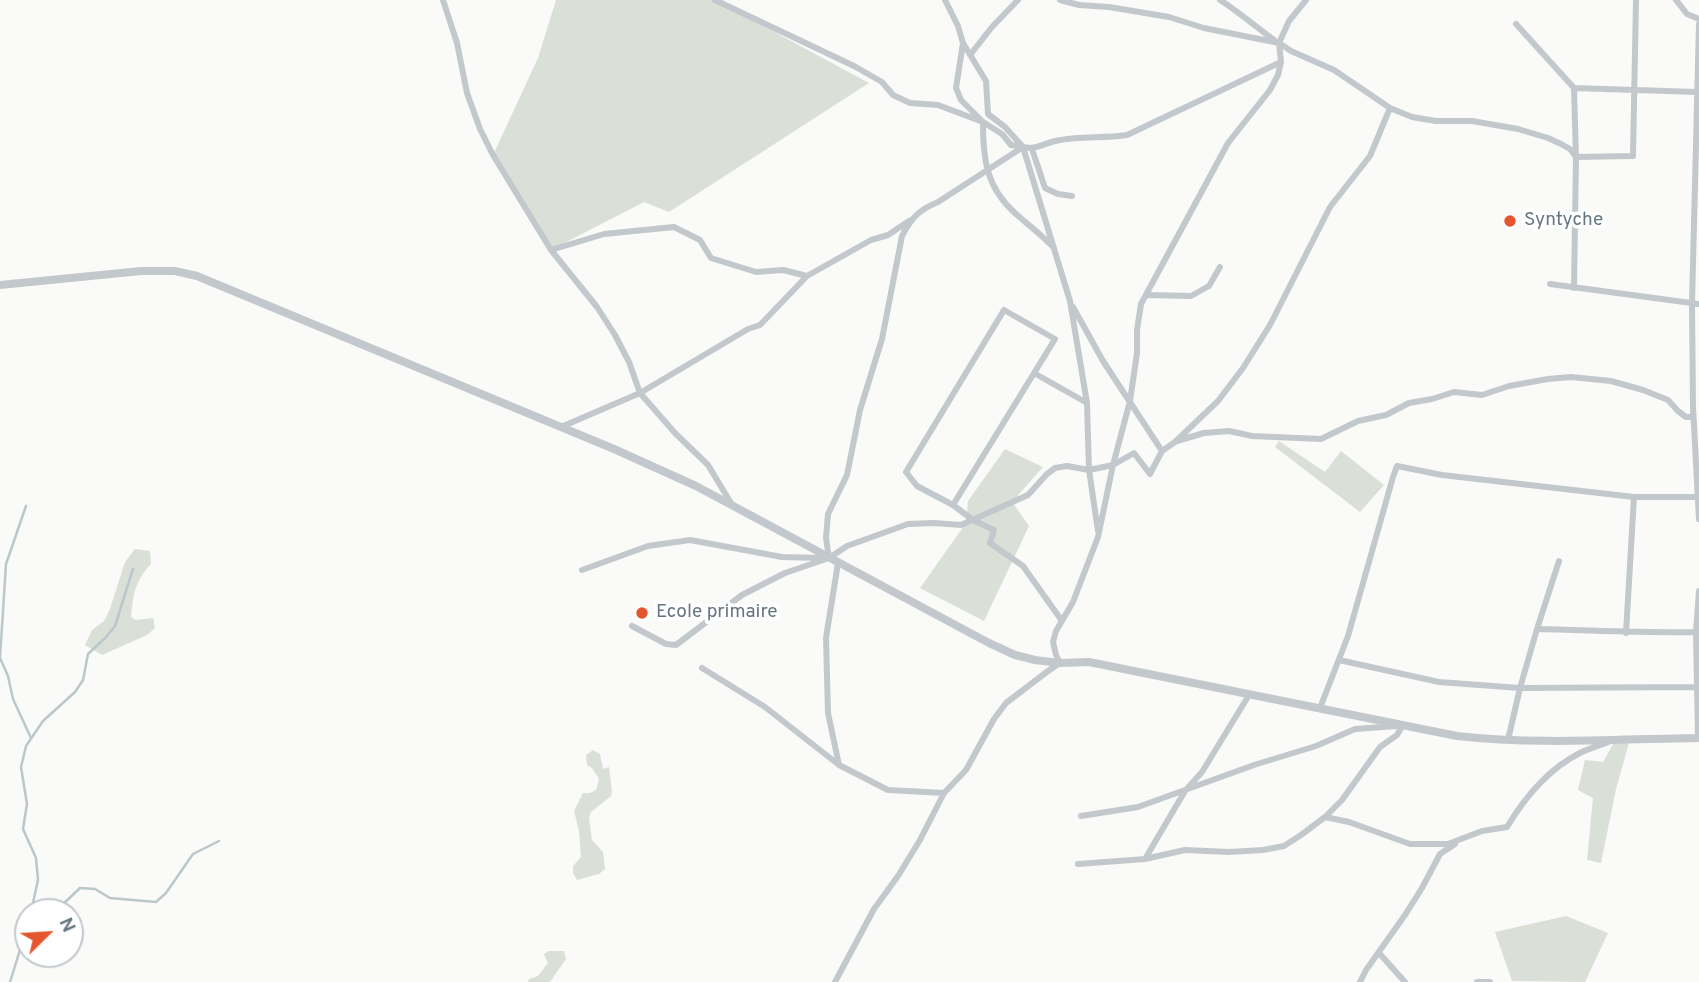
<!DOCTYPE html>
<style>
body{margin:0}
#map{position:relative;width:1699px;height:982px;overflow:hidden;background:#fafaf8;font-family:Overpass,sans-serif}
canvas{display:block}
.north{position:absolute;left:14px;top:898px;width:70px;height:70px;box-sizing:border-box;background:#fff;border:2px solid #c1c8cd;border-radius:50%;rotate:66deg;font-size:19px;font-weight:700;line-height:28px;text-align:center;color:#657683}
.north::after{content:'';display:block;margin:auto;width:24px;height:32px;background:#e4572e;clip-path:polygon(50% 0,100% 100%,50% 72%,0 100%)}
</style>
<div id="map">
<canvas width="1699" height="982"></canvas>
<div class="north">N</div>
</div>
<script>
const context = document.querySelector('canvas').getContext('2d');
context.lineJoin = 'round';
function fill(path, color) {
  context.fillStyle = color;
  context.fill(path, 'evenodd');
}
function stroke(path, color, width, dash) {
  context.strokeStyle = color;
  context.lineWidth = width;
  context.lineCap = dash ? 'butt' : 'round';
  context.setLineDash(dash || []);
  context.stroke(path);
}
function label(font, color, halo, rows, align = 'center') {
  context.font = font + ' Overpass,sans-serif';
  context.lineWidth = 7;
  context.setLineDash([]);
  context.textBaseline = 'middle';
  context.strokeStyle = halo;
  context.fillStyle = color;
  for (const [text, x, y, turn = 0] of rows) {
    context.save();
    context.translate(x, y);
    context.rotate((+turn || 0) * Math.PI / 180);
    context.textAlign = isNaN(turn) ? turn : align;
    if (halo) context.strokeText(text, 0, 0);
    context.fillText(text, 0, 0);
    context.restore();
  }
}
fill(new Path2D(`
 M556,0H715L869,83L669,212L644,202L551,250L493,155L538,58Z
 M1279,441L1325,472L1341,451L1384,485L1360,512L1275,447Z
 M1005,449L1043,467L1012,502L1029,526L984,621L920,588L966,523L968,501Z
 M135,549L150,551L151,564C135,581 133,595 131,617L136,620L153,618L155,628L147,635L102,655L85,645L92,630L104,621L110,609L125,562Z
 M1616,739H1630L1616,789L1601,863L1587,860L1593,798L1578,790L1585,760L1603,762Z
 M593,750L600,754L603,769L609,767L612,791L611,796L591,812L589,818L592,840L603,852L605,869L599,874L577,880L573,873V866L581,857L579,831L574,811L583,793H590L596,790L599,779L592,768L587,765L586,755Z
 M1566,916L1608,933L1585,982L1512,981L1495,932Z
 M549,951H564L566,959L550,982H528L529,979L538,976L548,963L544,954Z`), '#dadfd7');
stroke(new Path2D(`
 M26,506L6,564L0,658L8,676L13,699L31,738
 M31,912L38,880L36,858L23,829L27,804L21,767L26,746L43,721L75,692L83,680L88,654L106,637L115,626L133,569
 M52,912L59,908L80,888L95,889L110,898L156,902L166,893L193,854L219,841
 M10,982L28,924`), '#bbc7cb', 2.5);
stroke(new Path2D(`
 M443,0L457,43L467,93L480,129L493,155L551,250L597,307L615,335L629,362L640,393L675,433L708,465L731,503
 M715,0L854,66L882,82L893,95L910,103L938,105L983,122L1002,134L1011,145L1023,147
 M945,0L958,26L963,43L956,88L961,100L983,122C983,159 986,187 1015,213C1028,225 1041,234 1053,247
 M1060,0L1079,5L1109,7L1169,17L1204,28L1279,43L1291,51L1334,70L1390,108L1412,117L1436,121H1472L1518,129L1548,138L1561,144L1570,149L1576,157L1633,156L1636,0
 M1220,0C1239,12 1256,27 1274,40
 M1676,0L1687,14L1699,19
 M1516,24L1574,88L1697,92
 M1699,24L1692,304L1693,407L1699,519
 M963,43L986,81L988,114L1005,127L1023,147L1070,301L1087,403L1089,470L1098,531
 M970,55L992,27L1018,0
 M1032,149L1045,188L1058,194L1072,196
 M551,250L604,234L674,227L700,240L711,258L756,272L783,270L807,276
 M1550,284L1699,304
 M1574,288L1576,157L1574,88
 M1147,295L1191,296L1209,286L1220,267
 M1073,307L1103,361L1162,451
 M1034,373L1087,403
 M561,427L640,393L748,329L760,325L807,276L871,240L888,235L909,221
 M1177,441L1204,433L1229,431L1252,436L1321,439L1358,421L1386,415L1409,403L1432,399L1454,392L1482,395L1509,386L1548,379L1571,377L1611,381L1643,390L1668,400L1678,411L1686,417H1693
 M953,505L1055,339L1004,310L906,472L917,486L953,505L973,520L994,530L990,543L1023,566L1062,621
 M829,558L826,538L828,514L847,475L860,410L882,339L902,236C912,217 919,210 938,202L1023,147C1035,150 1043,144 1055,141C1079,135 1103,139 1127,135L1281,62
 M1559,561L1537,629L1520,688L1697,687
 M838,563L826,638L828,713L839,765
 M582,570L648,546L690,540L782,557L822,558
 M632,626L666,644L676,645L742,595L785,573L829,558L847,546L908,524L934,523L961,525L1028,495L1047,474L1055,468L1067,466L1089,470L1113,465L1134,453L1150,474L1162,451L1175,442L1218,401L1243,368L1270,325L1330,207L1370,156L1390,108
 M1537,629C1590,630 1643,633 1696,632
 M1626,633L1634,497
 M1339,660L1439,682L1520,688L1508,740
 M702,668L765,707L839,765L888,790L944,793
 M1320,708L1348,636L1393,477L1397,466L1442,475L1634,497H1699
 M1698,738L1696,632L1699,591
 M1081,816L1138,807L1254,765L1316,746L1355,729L1397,726
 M1325,817L1349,822L1410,844H1448L1482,831L1507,827C1525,797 1548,769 1580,753C1590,748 1601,745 1611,741
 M1145,859L1185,791L1202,772L1249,695
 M1078,864L1145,859L1185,850L1229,852L1263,850L1284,846L1301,835L1325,817L1342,800L1380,747L1397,735L1403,725
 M1379,953L1405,982
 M835,982L874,909L898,876L920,840L944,793L966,770L994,719L1006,703L1048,671L1060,663L1056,655L1053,642L1056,631L1073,602L1098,537L1113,465L1130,401L1137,353V330L1141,304L1228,143L1270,90L1278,75L1281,62L1279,43L1289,21L1306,0
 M1360,982L1366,970L1405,915L1422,888L1440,854L1455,844
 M1477,982H1490`), '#c3c8cc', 6);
stroke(new Path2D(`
 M0,285L141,271H175L197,276L614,449L696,486L989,643L1015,655L1035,660L1060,663L1089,662L1457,736C1537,745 1619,739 1699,738`), '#c3c8cc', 8);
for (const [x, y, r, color] of [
 [1510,221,7,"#e4572e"],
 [642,613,7,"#e4572e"]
]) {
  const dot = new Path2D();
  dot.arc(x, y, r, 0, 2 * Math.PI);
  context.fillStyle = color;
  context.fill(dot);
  stroke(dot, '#fff', 2.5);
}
label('19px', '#657683', '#fff', [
 ["Syntyche",1524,221],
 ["Ecole primaire",656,613]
], 'left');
</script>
